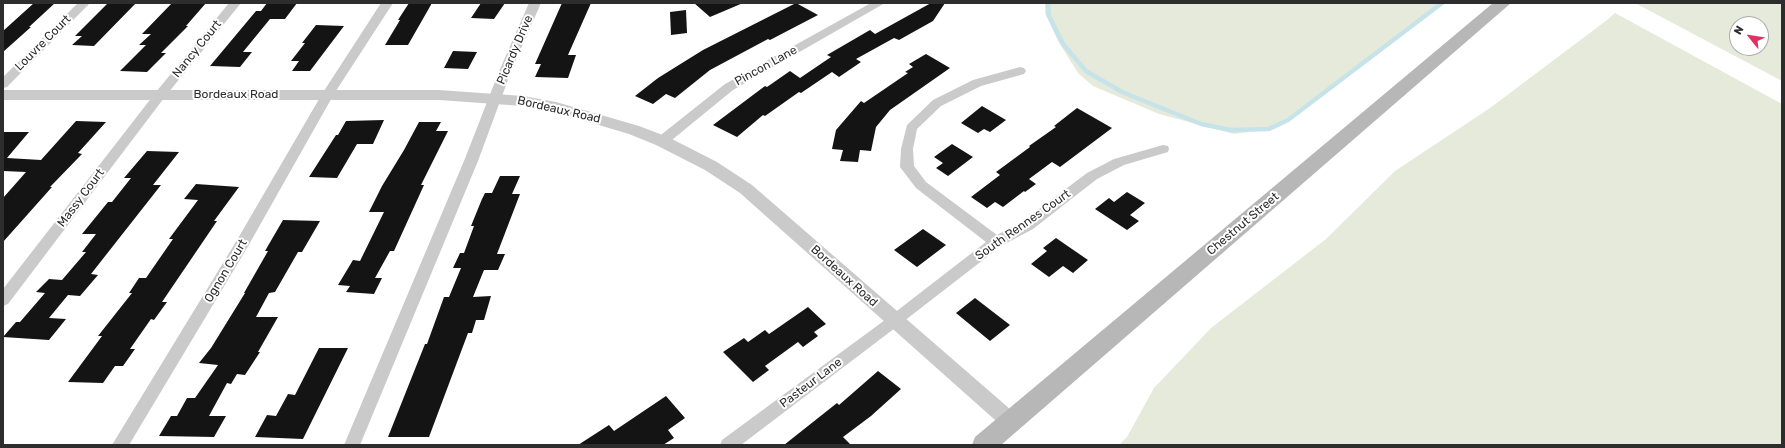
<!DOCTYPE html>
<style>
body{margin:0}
#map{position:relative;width:1785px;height:448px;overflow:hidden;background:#fff;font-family:Rubik,sans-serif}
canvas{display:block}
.frame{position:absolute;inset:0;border:4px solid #2d2d2d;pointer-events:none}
.north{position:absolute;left:1729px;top:16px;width:40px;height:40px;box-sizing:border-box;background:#fff;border:1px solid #ababab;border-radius:50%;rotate:300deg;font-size:11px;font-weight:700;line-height:16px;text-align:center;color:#2d2d2d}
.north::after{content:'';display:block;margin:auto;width:14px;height:18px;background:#e23160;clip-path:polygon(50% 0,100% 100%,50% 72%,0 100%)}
</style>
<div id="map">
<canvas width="1785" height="448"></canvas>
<div class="frame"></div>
<div class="north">N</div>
</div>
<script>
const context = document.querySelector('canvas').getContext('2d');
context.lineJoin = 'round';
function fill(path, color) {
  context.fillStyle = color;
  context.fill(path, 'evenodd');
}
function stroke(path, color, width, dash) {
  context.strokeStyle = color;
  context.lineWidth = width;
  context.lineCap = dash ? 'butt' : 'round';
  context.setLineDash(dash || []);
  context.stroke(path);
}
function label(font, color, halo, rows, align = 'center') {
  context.font = font + ' Rubik,sans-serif';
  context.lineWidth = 4;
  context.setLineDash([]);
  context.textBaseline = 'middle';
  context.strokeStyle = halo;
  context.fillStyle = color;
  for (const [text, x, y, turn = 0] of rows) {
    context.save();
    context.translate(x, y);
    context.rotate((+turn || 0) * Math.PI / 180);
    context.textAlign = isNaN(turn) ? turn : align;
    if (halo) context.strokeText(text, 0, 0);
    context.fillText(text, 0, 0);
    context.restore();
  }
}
fill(new Path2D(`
 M1045,3H1442L1307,104L1276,126L1257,131L1234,134L1159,114L1093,86L1078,73L1058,41L1045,13Z
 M1635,3H1782V81ZM1737,24H1761V48H1737Z
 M1615,13L1782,104V445H1119L1127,437L1154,388L1211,328L1326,239L1395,171L1490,108L1607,20Z`), '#e6eada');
stroke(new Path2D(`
 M1048,3L1049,16L1063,44L1086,71L1122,92L1201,124L1231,130L1269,129L1288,120L1442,3`), '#c7e3ea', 4.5);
fill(new Path2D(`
 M34,3H55L29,27H31L3,52V31Z
 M108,3H136L94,46L72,45L82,36H75Z
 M172,3H206L186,26H188L161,53H166L147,72L120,71L146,45H139L151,34H142Z
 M267,3H297L285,19H270L243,52H252L240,67L210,66L256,11H261Z
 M409,3H432L408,45H385L400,20H398Z
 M481,3H505L494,19L471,18Z
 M562,3H591L568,55H576L568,78L535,77L541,64H535Z
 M694,3H743L710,17Z
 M796,3L818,15L770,40L768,39L710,70L675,98L666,94L653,104L635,96L658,78L703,50Z
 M931,3H945L933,21L899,40L894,38L856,59L861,62L839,77L832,72L801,93L799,92L765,116L763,115L737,137L713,125L765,86L767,87L790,71L800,78L831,57L827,55L870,30L875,34Z
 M686,10L687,33L671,35L670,12Z
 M316,25L344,26L310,71H292L299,61H291L305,43H302Z
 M453,51L477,52L468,69L444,68Z
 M926,54L950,68L890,110L876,127L871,151L860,150L858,162L840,161L843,150L832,149L836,130L861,101L864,103L908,73L905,72L913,67L909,64Z
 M982,106L1006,120L990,132L984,129L978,133L961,123Z
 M1077,108L1112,128L1060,167L1052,162L1029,179L1036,184L1025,192L1024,191L1003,207L995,202L987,208L971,197L1000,175L996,172L1030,147L1029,146L1056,127L1054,126Z
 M384,120L373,144H357L337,178L309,177L336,135H338L346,121Z
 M76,121L106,122L78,153L82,154L50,187H52L3,242V198L26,172L3,171V132H29L7,158L41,160Z
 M419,122H441L436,131H448L421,185H424L394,251H390L375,278H382L374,294L346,292L350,286L338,285L353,260L360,261L384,212H369L382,186L404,150Z
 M952,144L973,157L948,176L936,168L943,163L934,157Z
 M147,151L179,152L153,185H161L91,274L98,275L80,296L68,295L49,318L66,319L49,340L3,337L16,322H20L45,293L36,292L49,279L62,280L86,252H82L96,234H82L108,202H112L131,178H124Z
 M500,176H520L512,194H520L497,254H505L498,270H484L473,297L491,296L484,320H476L472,333H468L429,437H388L425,344H427L444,297H449L461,268H453L460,253H464L474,226H471L482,199L485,193H492Z
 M196,184L239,187L214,221H217L162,302H167L154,320L151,319L130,349H135L123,366H115L103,383L68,382L102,336H98L132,293H129L139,278H146L173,239H169L198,200L184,199Z
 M1127,192L1145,203L1130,215L1139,221L1127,230L1095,209L1109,198L1114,202Z
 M283,220L320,221L302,252H298L275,292L269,293L256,317H278L258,352H260L245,375L237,374L231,384L227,383L209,416H226L214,437L159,436L171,416H177L187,398H195L218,365L199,363L211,348L245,293H244L268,251H265Z
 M923,229L946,245L917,267L894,250Z
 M1056,238L1088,260L1073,273L1063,266L1049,277L1031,264L1047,251L1043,248Z
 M975,298L1010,325L990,341L956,313Z
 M808,307L826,324L814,332L818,336L803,347L798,342L765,366L769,370L753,382L723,352L744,338L748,342L765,330L769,334Z
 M319,348H348L303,439L255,437L267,415L276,416L288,394L295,395Z
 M878,371L901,389L871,416L843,437L851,445H784L837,403L839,405Z
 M666,396L685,418L668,430L674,438L663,445H578L609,425L614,431Z`), '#141414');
fill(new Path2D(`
 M78,3H90L7,87L3,88V77Z
 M229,3H241L164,98L8,304L3,306V289L156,92Z
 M381,3H393L334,94L247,248L129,445H112L237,240L322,94Z
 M529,3H541L512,69L478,161L360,445H344L464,161L500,69Z
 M871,3H885L733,90L667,144L662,145L657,144L656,141L657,138L725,84Z
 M1020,67L1024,68L1026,71L1024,74L981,86L941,106L917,129L913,149L914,166L926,182L997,235L1023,221L1087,173L1114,159L1163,145L1168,146L1169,149L1168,152L1124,165L1097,179L1033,229L1001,246L899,325L741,445H720L722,440L889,317L986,242L916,188L900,167L901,149L907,125L933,100L973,80Z`), '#cacaca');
fill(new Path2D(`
 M3,90H439L523,96L556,102L639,126L668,137L717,162L752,185L1018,416L1021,422L1018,428L1011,431L1004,428L740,193L705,170L656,145L629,134L555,112L523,106L439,100H3Z`), '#cacaca');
fill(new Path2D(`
 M1493,3H1511L1001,445H972L975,437Z`), '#b7b7b7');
label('12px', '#2d2d2d', '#fff', [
 ["Louvre Court",43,43,-45],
 ["Nancy Court",197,49,-51],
 ["Picardy Drive",515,50,-67],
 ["Pincon Lane",766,66,-29],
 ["Bordeaux Road",236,95],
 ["Bordeaux Road",559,110,13],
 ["Massy Court",81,198,-53],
 ["Chestnut Street",1243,224,-40],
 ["South Rennes Court",1023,225,-35],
 ["Ognon Court",226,271,-59],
 ["Bordeaux Road",844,276,42],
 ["Pasteur Lane",811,383,-37]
]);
</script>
